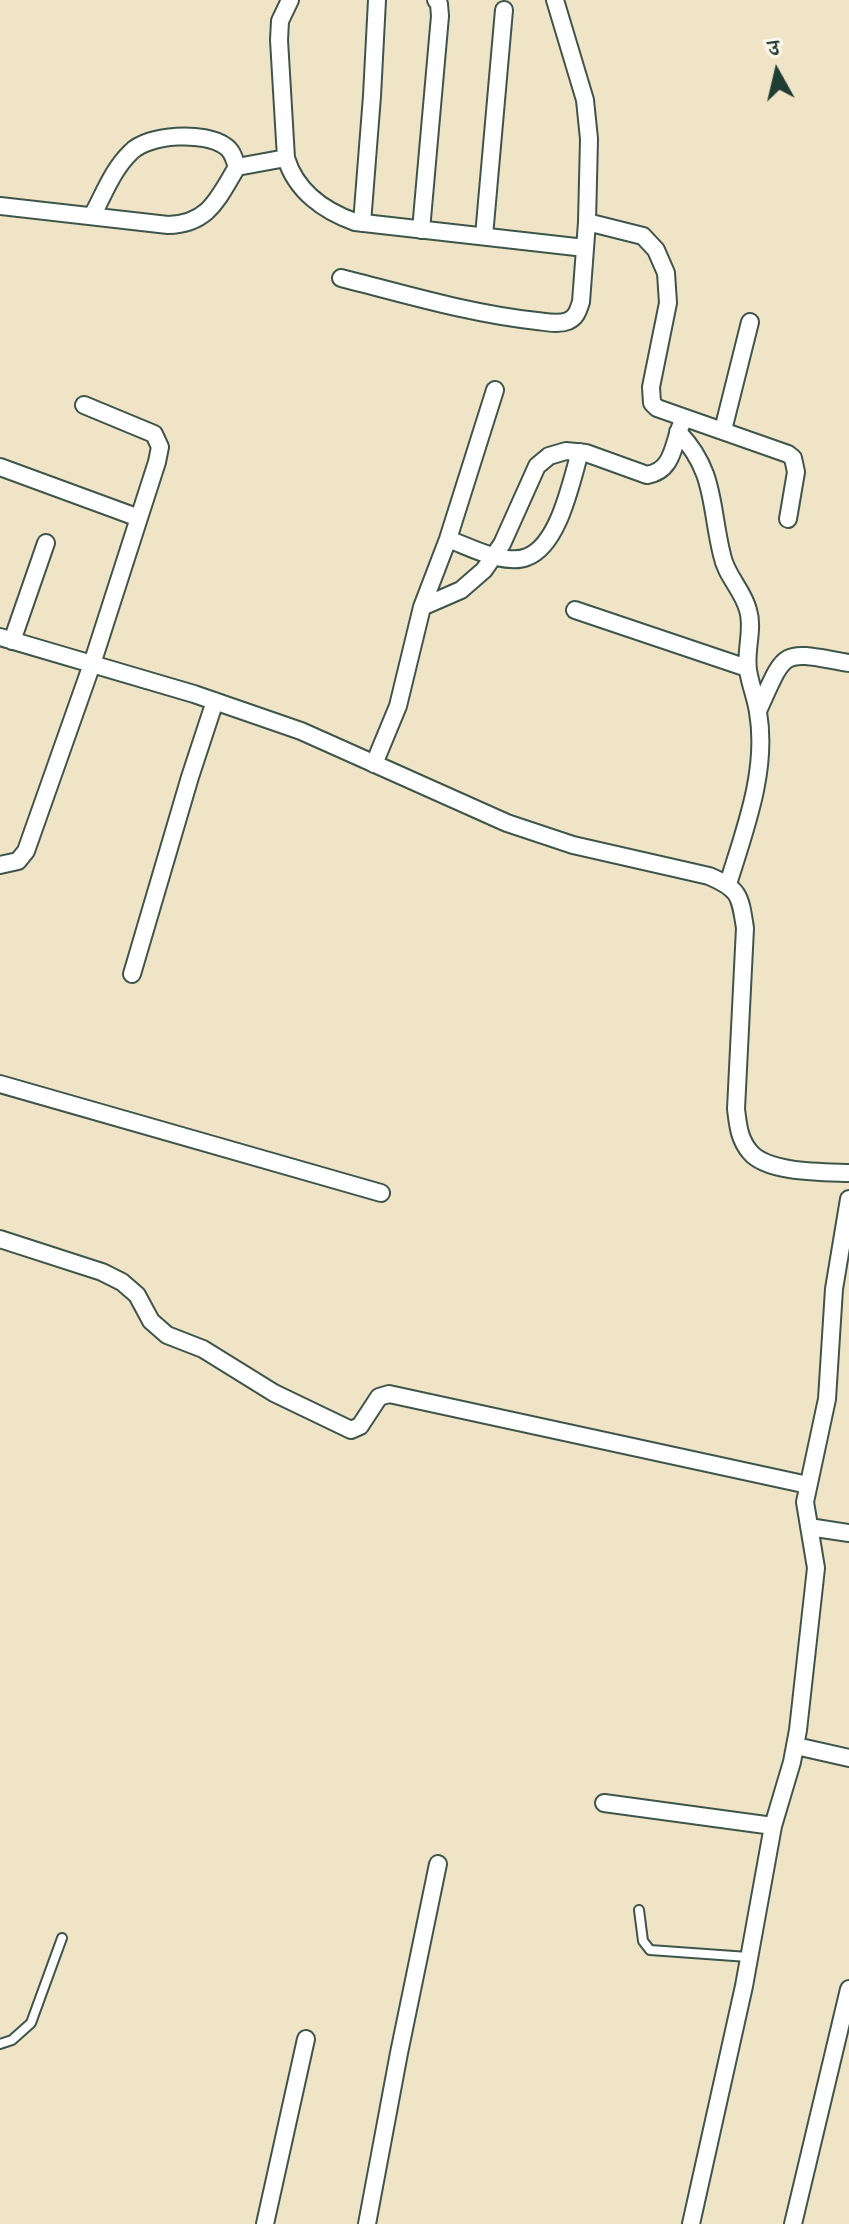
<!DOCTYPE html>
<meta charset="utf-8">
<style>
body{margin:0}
#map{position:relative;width:849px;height:2224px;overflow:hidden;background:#f0e4c7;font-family:"Libre Caslon Text","Noto Serif Devanagari",serif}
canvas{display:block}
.north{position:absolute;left:737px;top:32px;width:80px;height:80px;-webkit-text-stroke:6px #fbf7ec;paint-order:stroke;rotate:352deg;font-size:22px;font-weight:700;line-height:32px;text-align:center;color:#1f3d34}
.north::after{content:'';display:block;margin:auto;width:28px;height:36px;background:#1f3d34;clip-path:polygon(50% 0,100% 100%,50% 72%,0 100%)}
</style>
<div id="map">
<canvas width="849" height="2224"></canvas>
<div class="north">उ</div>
</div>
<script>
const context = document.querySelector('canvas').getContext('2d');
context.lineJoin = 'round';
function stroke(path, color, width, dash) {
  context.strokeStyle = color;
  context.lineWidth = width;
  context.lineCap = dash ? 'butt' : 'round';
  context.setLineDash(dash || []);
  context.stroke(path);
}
const service = new Path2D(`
 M639,1910L643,1941L650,1950L748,1957
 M0,2044L12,2040L31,2023L62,1938`);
const minor = new Path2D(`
 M290,0L280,21L279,40L286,158C296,191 324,211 355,222L585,248
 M0,206L168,225C209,224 218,198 237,167L286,158
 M92,216C104,194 113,169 131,152C148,134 205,131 225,146C233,151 234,159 237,167
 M587,222L643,236L656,250L666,273L668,303L651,387L652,403L657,408L788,454L793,458L796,472L788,519
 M362,223L372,96L377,0
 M421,230L440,16L439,4L436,0
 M484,236L504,10
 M341,278C405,294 470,314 537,321C546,322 558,325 568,321C577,317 578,310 581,302L587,222L589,139L585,100L555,0
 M723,430L750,322
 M678,432C716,471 710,507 722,555C726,576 743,590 748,610C754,629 745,650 748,670C750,684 756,698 758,712C768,770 745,829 728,884
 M0,467L139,518
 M448,539C464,545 480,553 496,557C505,559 518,561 527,557C559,545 571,482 580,452
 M422,607L461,590L484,570L502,544L537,466L549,456L566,451L586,453L647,475C673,471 673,445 681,425
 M575,610L747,668
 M0,637L194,694L301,731L507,823L573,845L709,876C740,889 740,896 745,928L736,1109C738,1125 739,1139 750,1152C767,1173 823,1172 849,1173
 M12,641L46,543
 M758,711C787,647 780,651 849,663
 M374,764L398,706L422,607L448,539L495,390
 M0,865L18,861L26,851L92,664L157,462L160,447L154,434L84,405
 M132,974L190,777L215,701
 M0,1084L381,1193
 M0,1239L102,1272L122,1282L137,1295L151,1321L167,1335L203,1349L274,1393L351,1430L360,1426L379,1397L389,1394L808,1485
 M809,1527L849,1533
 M796,1746L849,1758
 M604,1803L773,1826
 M265,2224L306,2039
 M367,2224L399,2053L438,1864
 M691,2224L744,1986L773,1826L792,1762L798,1730L816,1568L805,1502L827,1399L834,1289L849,1199
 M793,2224L849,1989`);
stroke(service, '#3e564a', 12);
stroke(minor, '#3e564a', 20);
stroke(service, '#fff', 8);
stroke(minor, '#fff', 16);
</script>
